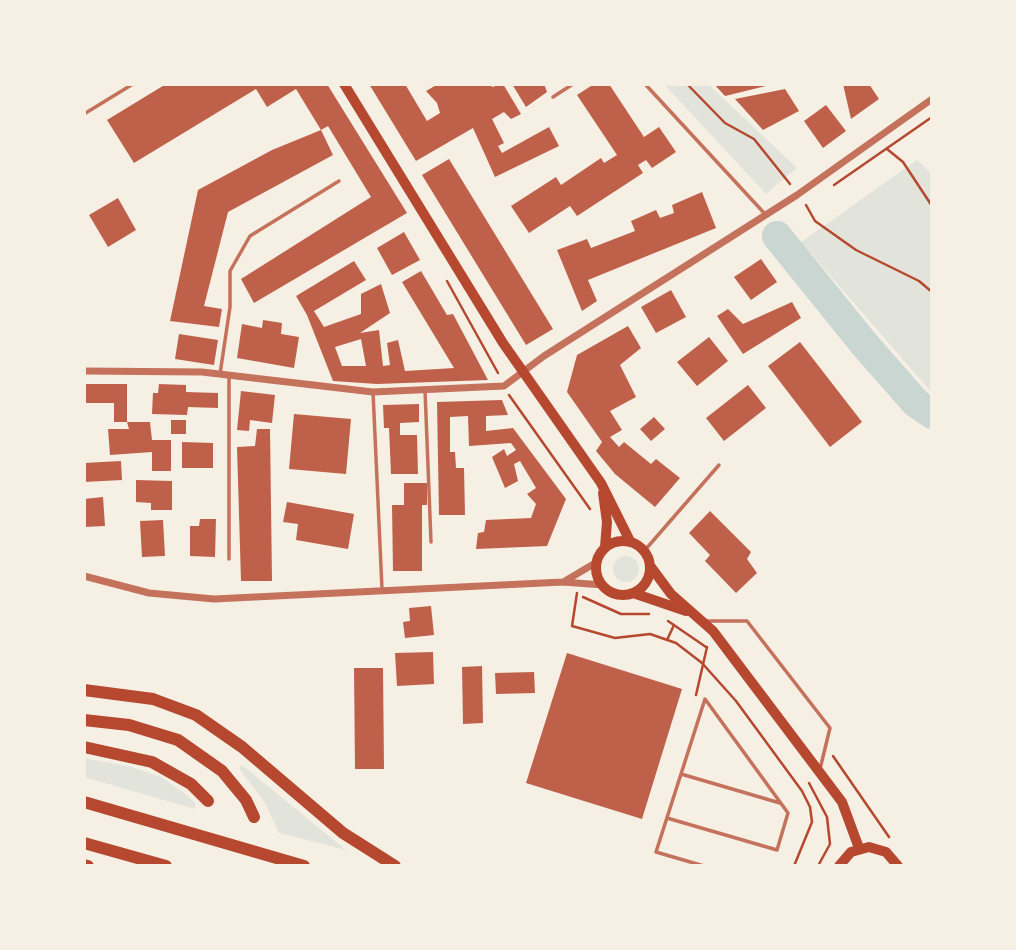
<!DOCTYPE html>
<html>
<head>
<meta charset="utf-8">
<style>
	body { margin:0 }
	#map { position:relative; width:1016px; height:950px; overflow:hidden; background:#f6efe4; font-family:"Fira Sans Condensed",sans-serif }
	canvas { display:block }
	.frame { position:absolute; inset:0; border:86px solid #f6efe4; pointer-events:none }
</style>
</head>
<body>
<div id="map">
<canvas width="1016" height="950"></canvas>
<div class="frame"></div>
</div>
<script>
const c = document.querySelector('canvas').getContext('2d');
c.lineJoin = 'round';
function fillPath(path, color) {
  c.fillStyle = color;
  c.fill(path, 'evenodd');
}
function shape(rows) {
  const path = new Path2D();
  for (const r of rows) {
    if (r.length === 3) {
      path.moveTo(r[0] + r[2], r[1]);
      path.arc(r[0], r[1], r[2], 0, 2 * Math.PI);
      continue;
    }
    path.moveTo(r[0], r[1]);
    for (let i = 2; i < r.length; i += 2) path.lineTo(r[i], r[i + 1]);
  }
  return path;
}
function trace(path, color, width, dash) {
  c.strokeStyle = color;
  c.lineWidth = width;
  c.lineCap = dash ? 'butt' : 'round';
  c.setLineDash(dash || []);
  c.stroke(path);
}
fillPath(shape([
	[664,84,708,84,797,168,766,194],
	[917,160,932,174,932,393,801,242],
	[626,569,13],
	[84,758,132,767,161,777,186,794,195,803,195,809,84,777],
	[242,765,324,832,346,850,279,833,265,803,239,768]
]), '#e2e4dc');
trace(shape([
	[777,236,865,345,916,403,932,414]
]), '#c9d6d2', 30);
fillPath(shape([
	[166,84,301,86,327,84,407,213,254,303,241,279,371,197,328,126,321,130,296,89,267,107,256,89,134,163,107,120],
	[369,84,405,84,427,121,440,113,437,103,426,91,438,84,491,84,492,87,503,84,521,114,511,119,504,112,492,119,504,143,498,146,502,153,549,127,559,146,495,177,473,128,416,161],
	[512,84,544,84,547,92,526,107],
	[594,84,609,84,644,137,659,127,676,152,652,168,646,160,638,165,643,173,577,216,570,206,529,233,511,206,556,177,561,185,601,158,604,163,617,155,577,95],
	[714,84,770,84,770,85,725,96],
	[843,84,869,84,879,99,851,119],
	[785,89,799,111,763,130,735,99],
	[826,105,846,131,823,148,804,121],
	[321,130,333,155,228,212,204,306,222,309,219,327,170,321,198,190,272,150],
	[449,159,553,329,526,345,422,175],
	[702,192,716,228,588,280,597,301,582,311,557,250,587,239,591,248,635,231,631,221,656,210,660,218,674,213,672,205],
	[118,198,136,230,108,247,89,215],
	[404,232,420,260,392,275,377,248],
	[761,259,777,282,751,300,734,277],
	[354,261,366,280,314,311,324,327,361,314,361,294,381,284,390,313,360,333,379,330,383,366,390,365,387,343,398,340,405,371,454,368,402,282,421,271,447,315,453,314,488,380,377,384,333,381,307,315,296,296],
	[361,339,366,366,342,366,335,347],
	[671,290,686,317,656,333,641,307],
	[792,302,801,318,743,354,717,316,728,309,743,324],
	[263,320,282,323,281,334,299,337,294,368,237,358,242,324,262,328],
	[628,326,641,348,620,365,636,397,610,411,622,430,610,437,619,447,624,442,651,464,656,459,680,478,655,507,615,474,596,451,602,442,567,392,577,355],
	[179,334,218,340,214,365,175,359],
	[709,337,728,361,697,386,677,362],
	[800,342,862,422,830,447,768,366],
	[85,384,127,384,127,422,114,422,114,403,85,403],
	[159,384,186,385,186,392,218,393,218,408,188,407,187,415,152,414,153,393,158,393],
	[748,385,766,408,724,441,706,418],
	[241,391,275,395,272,423,250,420,249,431,237,430],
	[502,400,508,415,486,416,486,431,513,428,566,499,547,546,476,549,478,533,484,532,486,520,531,518,536,504,527,494,536,488,520,461,514,464,518,481,505,488,492,457,504,449,507,456,516,450,511,443,469,446,468,416,450,417,450,452,455,452,456,468,464,468,465,515,439,515,437,402],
	[419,404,419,422,400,423,400,435,417,435,418,474,391,474,389,428,384,428,383,405],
	[294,414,351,419,346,474,289,469],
	[654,417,665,429,651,441,640,429],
	[171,420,186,420,186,434,171,434],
	[127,422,150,422,152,440,171,440,171,471,152,471,152,452,110,455,108,429,129,429],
	[257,429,270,429,272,581,241,581,237,447,255,446],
	[182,442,213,443,213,468,182,468],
	[121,461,122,480,84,482,84,463],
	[136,480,172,481,172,510,151,510,151,503,136,502],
	[404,483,427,483,427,505,422,505,422,571,393,571,392,505,404,505],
	[103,497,105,526,84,527,84,499],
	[287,502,354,514,348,549,296,540,298,524,283,522],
	[710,511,751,552,747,559,757,573,736,593,705,561,710,555,689,533],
	[200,519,216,519,215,557,190,556,190,526,199,526],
	[163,520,165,556,142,557,140,521],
	[431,606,434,635,405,638,403,622,410,621,409,608],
	[433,652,434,684,397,686,395,653],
	[567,653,682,689,642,819,526,783],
	[482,666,483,723,463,724,462,667],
	[354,668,383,668,384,769,355,769],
	[534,672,535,693,496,694,495,673]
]), '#bf614a');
trace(shape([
	[687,84,725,123,754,139,790,184],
	[887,149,903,162,932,206],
	[834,185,932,117],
	[806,205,815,221,856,250,919,281,932,292],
	[447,281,498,373],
	[509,395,590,509],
	[577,593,572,626,615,638,650,634,676,643,702,663,736,701,802,791,810,807,812,822,794,866],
	[583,597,621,614,649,614],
	[668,621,706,647],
	[667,640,674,625],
	[696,695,707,647],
	[833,756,889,837],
	[809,783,827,817,830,844,818,866]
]), '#b5482f', 2.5);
trace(shape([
	[645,84,765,214],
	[553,97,573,84],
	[84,114,133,84],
	[220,374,230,307,230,271,250,236,339,181],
	[425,390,431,542],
	[373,392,382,589],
	[645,550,719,465],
	[229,559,229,377],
	[708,621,747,621,830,728,820,769],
	[681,774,780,803],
	[667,818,777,850,788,813,705,699,681,774,656,852,704,866]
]), '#c5725c', 3.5);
trace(shape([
	[84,371,202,372,373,392,504,386,544,356,797,195,932,99],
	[84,576,149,593,214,599,563,582,603,585],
	[565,581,597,562]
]), '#c5725c', 7);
trace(shape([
	[344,84,503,343,601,483,630,541],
	[603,493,607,522,605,547],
	[623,568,27],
	[651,567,671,594,713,631,842,802,859,848],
	[633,593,686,611],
	[839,866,851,852,869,847,886,852,898,866]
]), '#b5482f', 10);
trace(shape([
	[84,690,153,699,196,715,242,747,343,833,395,866],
	[84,720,129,725,178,740,222,771,246,800,254,817],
	[84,747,152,762,191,784,208,801],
	[84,802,304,866],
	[84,843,166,866],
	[84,865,88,866]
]), '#b5482f', 12);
</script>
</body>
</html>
